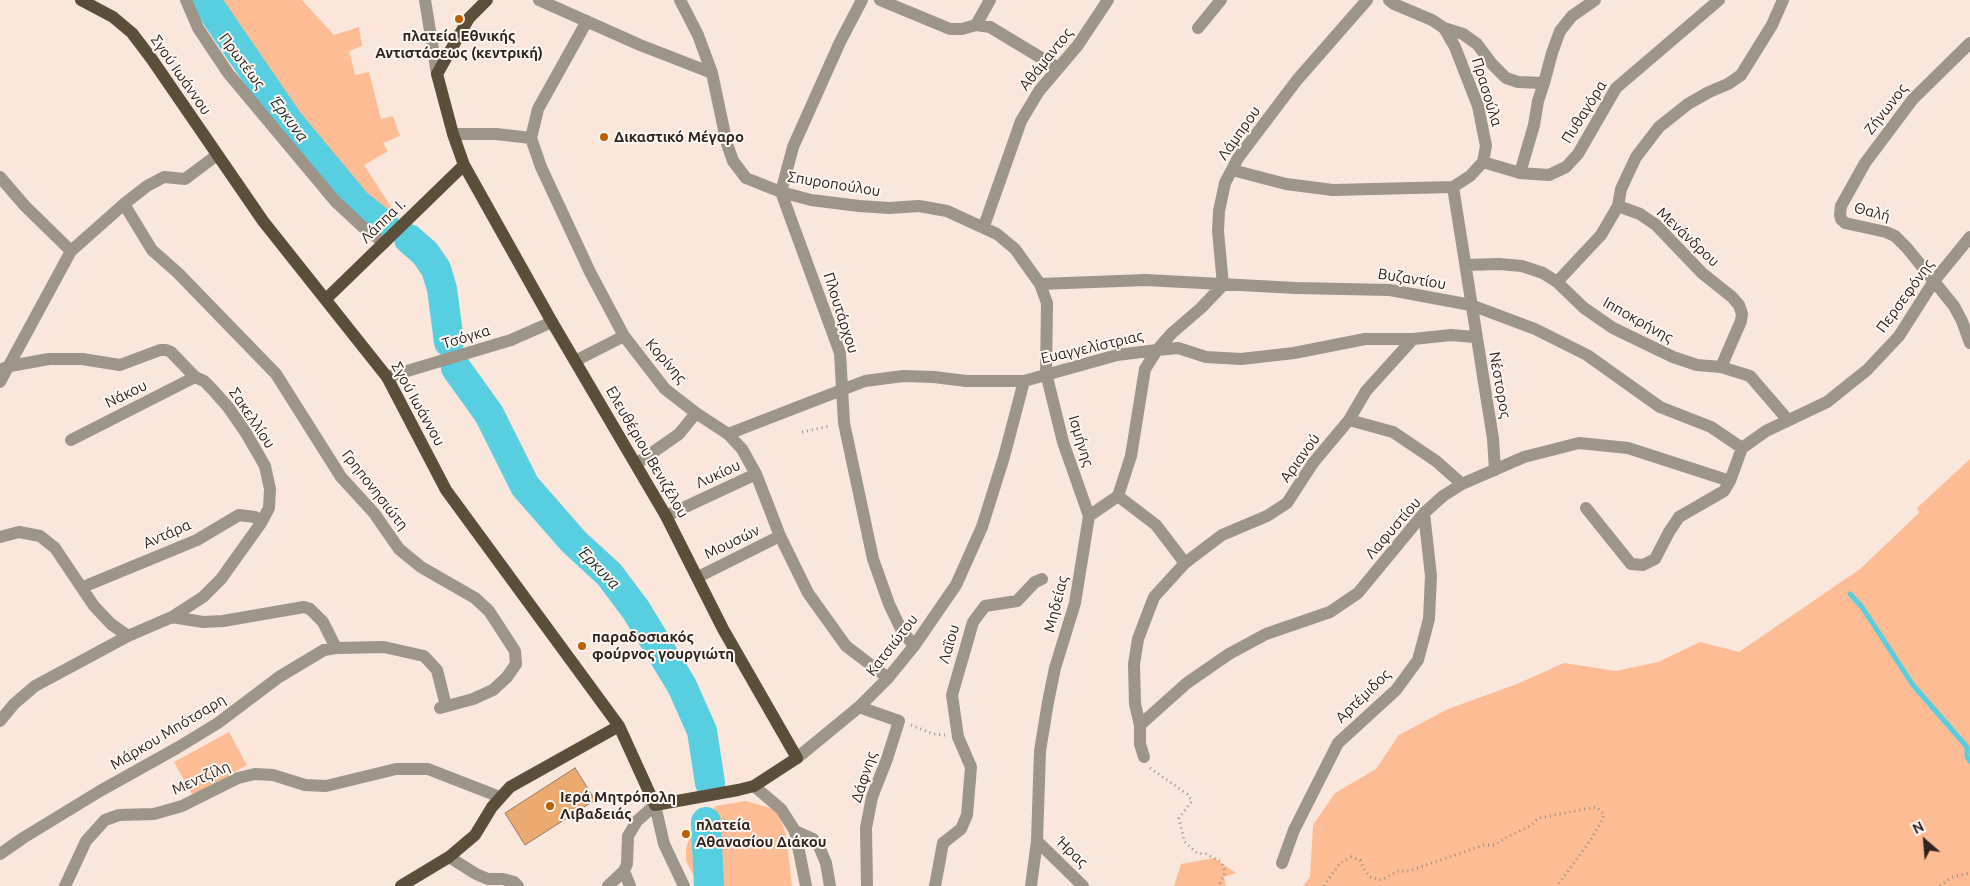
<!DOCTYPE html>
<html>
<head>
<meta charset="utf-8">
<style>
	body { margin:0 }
	#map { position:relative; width:1970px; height:886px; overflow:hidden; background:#fae6db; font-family:Ubuntu,sans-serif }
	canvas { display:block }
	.north { position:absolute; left:1900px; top:816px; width:50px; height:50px; -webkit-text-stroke:4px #fdf7f3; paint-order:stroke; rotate:333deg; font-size:14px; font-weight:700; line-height:20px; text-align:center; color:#30241d }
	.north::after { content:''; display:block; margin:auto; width:18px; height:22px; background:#30241d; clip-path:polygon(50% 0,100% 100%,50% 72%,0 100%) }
</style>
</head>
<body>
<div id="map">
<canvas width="1970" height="886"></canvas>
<div class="north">N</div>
</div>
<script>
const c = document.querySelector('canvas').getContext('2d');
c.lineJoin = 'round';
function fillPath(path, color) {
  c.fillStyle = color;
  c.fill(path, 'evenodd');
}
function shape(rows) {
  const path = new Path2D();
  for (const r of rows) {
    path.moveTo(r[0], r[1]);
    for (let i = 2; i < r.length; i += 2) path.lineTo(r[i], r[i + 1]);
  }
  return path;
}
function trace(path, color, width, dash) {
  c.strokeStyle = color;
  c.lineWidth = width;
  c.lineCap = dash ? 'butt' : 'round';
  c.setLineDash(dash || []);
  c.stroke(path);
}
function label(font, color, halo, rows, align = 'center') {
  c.font = font + ' Ubuntu,sans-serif';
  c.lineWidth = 4;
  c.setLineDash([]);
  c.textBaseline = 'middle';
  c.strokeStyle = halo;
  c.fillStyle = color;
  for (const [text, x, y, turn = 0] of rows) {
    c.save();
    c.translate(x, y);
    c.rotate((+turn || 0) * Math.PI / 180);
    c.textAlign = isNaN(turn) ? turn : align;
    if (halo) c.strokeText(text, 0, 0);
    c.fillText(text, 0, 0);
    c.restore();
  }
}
fillPath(shape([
	[212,0,302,0,334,35,359,27,362,46,349,51,355,75,369,72,381,119,393,116,400,136,383,143,388,151,364,165,395,213,389,218,370,204,316,147,293,119],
	[1970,459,1970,886,1303,886,1310,877,1313,825,1335,793,1376,769,1399,735,1448,709,1517,684,1564,663,1616,671,1658,662,1700,642,1739,652,1860,569,1919,513,1917,508],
	[229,732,247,765,193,796,174,762],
	[746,801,777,810,786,834,792,886,699,886,686,861,686,849,689,839,716,806],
	[1214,858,1236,873,1224,877,1226,886,1174,886,1181,864]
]), '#fdbc94');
trace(shape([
	[1850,594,1862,607,1913,685,1967,747,1967,757,1970,761]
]), '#57cfe1', 5);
trace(shape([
	[207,0,208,4,288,121,357,204,385,226],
	[409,239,425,253,436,269,442,289,449,342],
	[456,368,489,414,525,486,574,542,609,574,636,610,682,686,702,731,710,783],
	[706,822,709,886]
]), '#57cfe1', 30);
const building = shape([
	[575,768,595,800,525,845,505,813,575,768]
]);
fillPath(building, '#ecab6e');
trace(building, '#937a64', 1);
trace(shape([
	[802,432,830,426],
	[911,725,933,734,945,735],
	[1150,768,1187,794,1192,801,1179,818,1184,841,1197,853,1206,854,1221,862,1225,871,1223,877,1218,886],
	[1324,886,1340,863,1351,857,1360,860,1363,868,1370,877,1381,880,1398,871,1409,871,1484,845,1495,845,1507,837,1530,826,1539,818,1596,807,1604,814,1601,822,1590,841,1557,886],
	[1940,886,1952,877,1970,873]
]), '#9f8f85', 3, [1, 4]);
trace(shape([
	[186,0,198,28,228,73,335,201,363,227,384,243],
	[425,0,437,74],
	[539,0,640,45,712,73,727,144,733,161,746,178,781,192,811,200,859,206,889,208,919,206,947,211,997,234,1015,249,1040,284,1047,303,1046,373,1063,442,1089,516],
	[680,0,698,35,712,73],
	[862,0,840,42,793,147,781,192,840,353,844,423,873,559,889,604,901,629,914,646],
	[880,0,950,29,962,29,976,25,990,27,1058,68],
	[1389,0,1394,4,1432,20,1444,28,1455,47,1478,106,1486,146,1483,162,1470,176,1453,187,1493,439,1495,470],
	[587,21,538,109,531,138,541,167,590,272,624,336,665,389,696,413,728,434,742,449,756,474,780,536,808,593,846,646,888,678],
	[976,25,990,0],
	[1198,28,1221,0],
	[1444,28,1463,34,1477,44,1492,64,1506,78,1518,82,1544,83,1552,53,1560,31,1572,16,1595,0],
	[1970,43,1913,99,1865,163,1841,206,1840,214,1841,219,1845,223,1886,232,1895,236,1907,248,1954,306,1962,321,1970,343],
	[453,134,496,134,531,138],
	[1483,162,1520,173,1549,175,1566,167,1578,154,1616,88,1719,0],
	[1232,170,1286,184,1333,190,1453,187],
	[1520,173,1534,125,1538,101,1544,83],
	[0,177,25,206,71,251,0,382],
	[124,204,152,250,178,273,276,374,341,477,374,513,399,549,421,567,475,598,489,611,515,651,516,664,507,677,493,690,473,699,440,708],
	[1618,206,1640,214,1656,225,1702,273,1732,297,1739,305,1742,314,1741,321,1721,367],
	[984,226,1021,121,1039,91,1078,45,1108,0],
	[71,251,124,204,147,186,164,177,185,179,217,155],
	[1466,265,1499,264,1522,266,1543,273,1557,282,1584,308,1613,328,1673,357,1697,365,1721,367,1750,376,1788,420],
	[1557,282,1601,235,1618,206,1621,189,1636,157,1659,127,1688,104,1709,92,1728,84,1741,75,1772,25,1783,0],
	[1040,284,1146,280,1296,288,1390,290,1471,305,1535,329,1587,355,1660,407,1711,427,1742,448],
	[575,361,624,336],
	[0,370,10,366,49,359,82,359,120,365,160,350,166,350,171,352,195,377,204,381,212,389,228,407,246,433,265,466,270,489,269,508,261,523,221,579,203,597,172,617],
	[387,377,511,340,552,322],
	[1349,420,1393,432,1436,461,1462,484],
	[728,434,865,381,903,376,934,377,966,381,1024,381,1117,355,1157,350,1178,348,1206,357,1241,359,1294,353,1365,339,1413,339,1451,335,1475,337],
	[71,440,195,377],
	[636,464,679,434,696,413],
	[1118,496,1156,525,1185,563,1154,597,1138,639,1134,664,1135,704,1140,725,1140,744,1144,757],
	[1586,508,1631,564,1643,565,1655,559,1669,532,1679,517,1724,491,1730,481,1742,448,1766,431,1827,402,1867,370,1899,336,1934,281,1970,237],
	[666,516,756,474],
	[0,537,19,532,40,536,55,548,94,606,111,624,128,636],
	[1185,563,1222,535,1267,516,1287,503,1313,463,1349,420,1366,391,1413,339],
	[698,577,780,536],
	[83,587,197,540,239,515,255,517,261,523],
	[859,707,899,721,887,759,872,797,866,828,867,886],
	[0,721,14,704,35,686,128,636,172,617,203,622,223,621,304,607,310,609,323,622,336,648],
	[1140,725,1187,683,1229,654,1266,634,1330,612,1358,593,1424,513,1443,496,1462,484,1524,457,1579,443,1628,448,1730,481],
	[797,758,859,707,888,678,914,646,956,585,982,527,1004,457,1024,381],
	[754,786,781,809,795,831,806,886],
	[795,831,813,839,818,844,826,863,830,886],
	[1037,841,1083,886],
	[0,854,23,838,100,791,177,748,218,723,279,677,324,650,336,648,384,647,424,656,437,670,446,706],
	[449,857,476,874,488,879,503,879,514,882,518,886],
	[1282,863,1294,830,1338,743,1396,690,1418,660,1429,619,1431,576,1424,513],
	[624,871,630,886],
	[65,886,86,841,105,820,119,815,154,814,182,806,238,778,255,774,273,775,305,785,326,786,396,769,428,769,500,797],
	[608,886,624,871,627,864,628,836,637,821,655,805,664,844,684,886],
	[935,886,943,843,961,829,967,815,971,767,958,737,952,695,973,622,985,606,1017,601,1035,582,1042,579],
	[1031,886,1037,841,1040,751,1048,702,1055,668,1075,603,1089,516,1118,496,1131,456,1145,369,1157,350,1172,333,1201,308,1223,285,1218,231,1219,211,1225,183,1238,158,1297,80,1367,0]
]), '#9c9588', 12);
trace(shape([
	[81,0,113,17,132,33,151,58,263,221,387,377,446,490,619,726,655,805,738,790,754,786,797,758,723,629,666,516,552,322,464,165,453,134,437,74,469,18,487,0],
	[326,299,464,165],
	[401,886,449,857,475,835,492,807,510,787,619,726]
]), '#5b4f39', 12);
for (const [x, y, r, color] of [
	[459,19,5,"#bb6003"],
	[604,137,5,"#bb6003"],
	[582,646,5,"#bb6003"],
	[550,806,5,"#bb6003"],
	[686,834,5,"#bb6003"]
]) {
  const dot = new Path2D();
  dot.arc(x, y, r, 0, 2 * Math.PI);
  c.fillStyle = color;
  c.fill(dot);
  trace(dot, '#fdf7f3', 2);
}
label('bold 15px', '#30241d', '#fdf7f3', [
	["πλατεία Εθνικής",459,36,"center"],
	["Αντιστάσεως (κεντρική)",459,53,"center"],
	["Δικαστικό Μέγαρο",614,137],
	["παραδοσιακός",592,637],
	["φούρνος γουργιώτη",592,654],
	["Ιερά Μητρόπολη",560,797],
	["Λιβαδειάς",560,814],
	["πλατεία",696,825],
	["Αθανασίου Διάκου",696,842]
], 'left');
label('15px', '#30241d', '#fdf7f3', [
	["Αθάμαντος",1046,59,-51],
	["Πρωτέως",242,61,53],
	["Σγού Ιωάννου",181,75,55],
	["Πρασούλα",1487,92,73],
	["Ζήνωνος",1886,109,-52],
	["Πυθαγόρα",1584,112,-58],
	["Λάμπρου",1239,133,-55],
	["Σπυροπούλου",834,184,9],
	["Θαλή",1872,212,15],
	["Λάππα Ι.",383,221,-44],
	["Μενάνδρου",1688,237,43],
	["Βυζαντίου",1412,279,9],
	["Περσεφόνης",1905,296,-54],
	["Πλουτάρχου",841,313,72],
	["Ιπποκρήνης",1638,320,29],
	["Τσόγκα",466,337,-17],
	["Ευαγγελίστριας",1092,347,-13],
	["Κορίνης",666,361,49],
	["Νέστορος",1500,385,80],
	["Νάκου",126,394,-26],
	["Σγού Ιωάννου",418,404,61],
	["Σακελλίου",252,418,56],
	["Ισμήνης",1081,441,73],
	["Ελευθέριου Βενιζέλου",647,452,60],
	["Αριανού",1300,458,-54],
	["Λυκίου",718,474,-25],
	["Γρηπονησιώτη",375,490,52],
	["Λαφυστίου",1393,528,-49],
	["Αντάρα",167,534,-24],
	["Μουσών",732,542,-26],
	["Μηδείας",1056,604,-76],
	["Λαΐου",949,644,-74],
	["Κατσιώτου",892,645,-52],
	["Αρτέμιδος",1363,696,-44],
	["Μάρκου Μπότσαρη",168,732,-31],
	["Δάφνης",864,777,-72],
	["Μεντζίλη",201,778,-24],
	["Ήρας",1072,852,44]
]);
label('italic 16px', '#182d31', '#fdf7f3', [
	["Έρκυνα",289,119,53],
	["Έρκυνα",599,568,46]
]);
</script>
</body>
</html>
